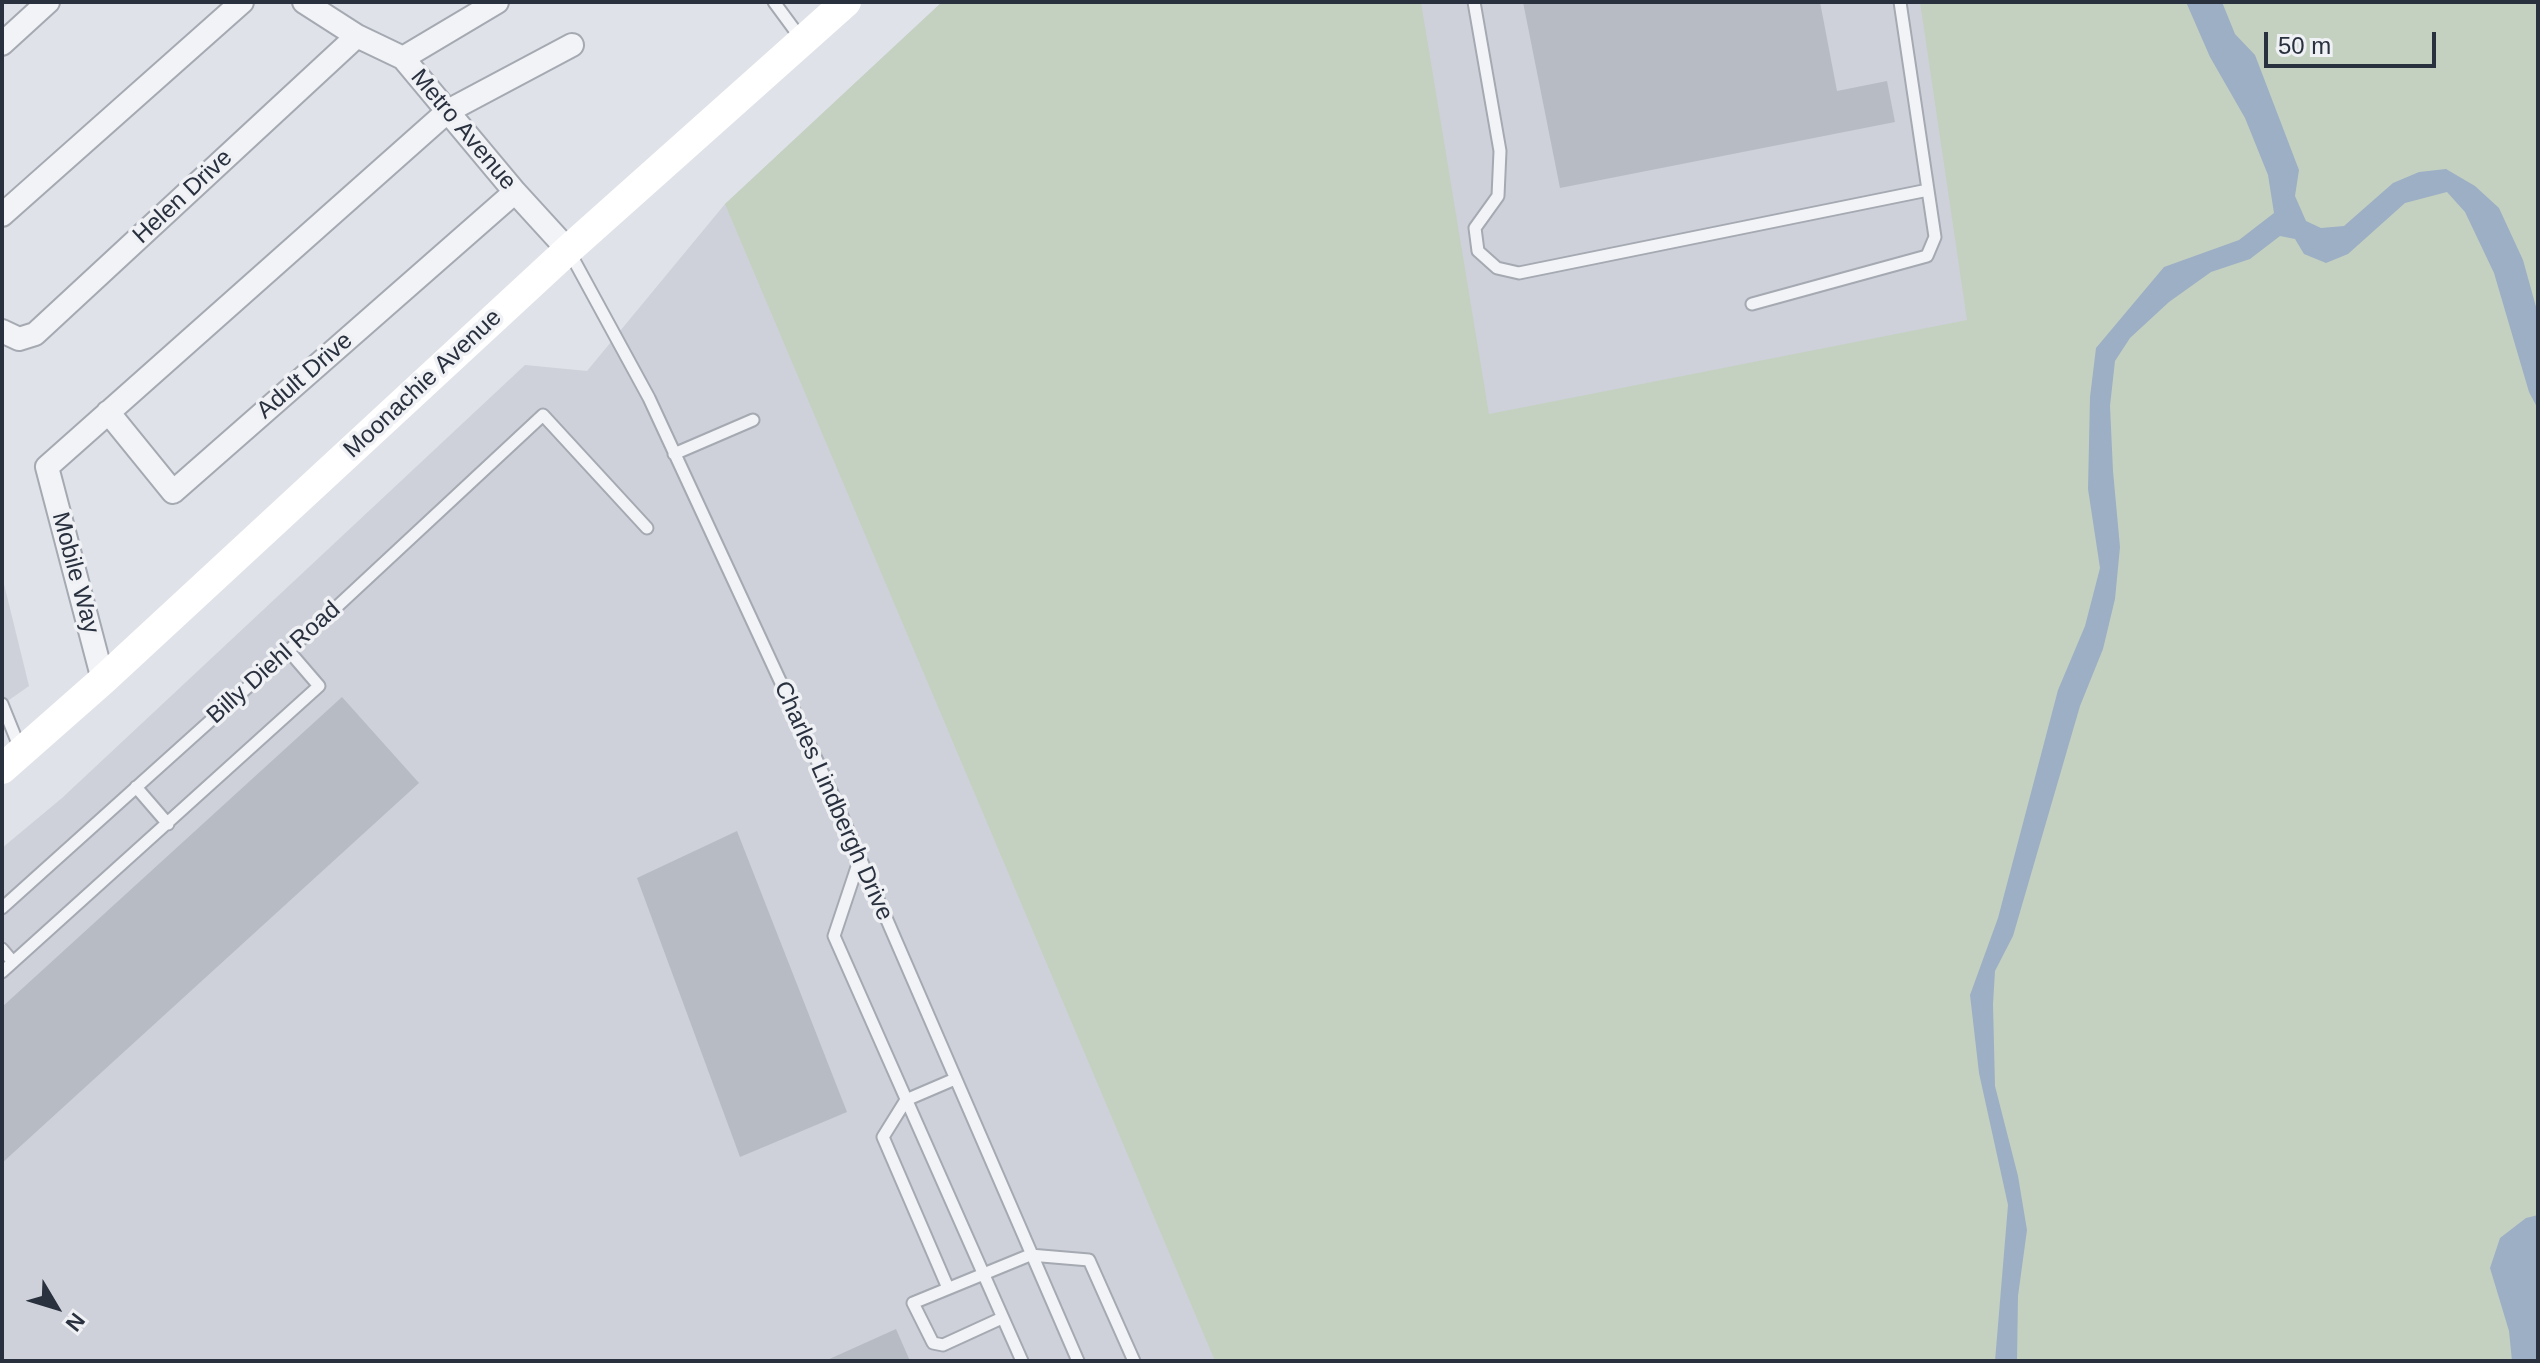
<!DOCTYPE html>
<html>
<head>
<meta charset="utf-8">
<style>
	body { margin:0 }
	#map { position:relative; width:2540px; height:1363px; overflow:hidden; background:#dfe2e8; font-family:Helvetica,sans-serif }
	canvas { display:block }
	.frame { position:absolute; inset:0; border:4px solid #29303e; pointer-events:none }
	.north { position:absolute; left:16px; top:1267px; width:80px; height:80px; -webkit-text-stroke:6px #eff1f5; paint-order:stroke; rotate:128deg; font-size:22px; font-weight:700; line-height:32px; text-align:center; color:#29303e }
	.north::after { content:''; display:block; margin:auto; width:28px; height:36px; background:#29303e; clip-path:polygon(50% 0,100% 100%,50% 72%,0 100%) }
	.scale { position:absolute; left:2264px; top:32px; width:172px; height:36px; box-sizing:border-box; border:4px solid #29303e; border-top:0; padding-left:10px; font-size:24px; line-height:28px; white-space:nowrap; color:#29303e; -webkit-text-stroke:6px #eff1f5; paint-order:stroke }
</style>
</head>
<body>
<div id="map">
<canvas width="2540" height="1363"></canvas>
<div class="frame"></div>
<div class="north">N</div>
<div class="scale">50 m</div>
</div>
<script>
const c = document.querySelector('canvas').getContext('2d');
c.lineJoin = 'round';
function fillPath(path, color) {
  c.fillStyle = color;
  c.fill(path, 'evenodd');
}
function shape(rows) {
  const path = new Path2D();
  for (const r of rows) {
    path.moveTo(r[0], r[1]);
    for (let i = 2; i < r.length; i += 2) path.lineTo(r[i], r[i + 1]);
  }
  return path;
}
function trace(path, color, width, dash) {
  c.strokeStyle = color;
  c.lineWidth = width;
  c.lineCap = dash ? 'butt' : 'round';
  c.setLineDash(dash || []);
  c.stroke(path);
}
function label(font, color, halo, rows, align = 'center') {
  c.font = font + ' Helvetica,sans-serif';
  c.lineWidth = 7;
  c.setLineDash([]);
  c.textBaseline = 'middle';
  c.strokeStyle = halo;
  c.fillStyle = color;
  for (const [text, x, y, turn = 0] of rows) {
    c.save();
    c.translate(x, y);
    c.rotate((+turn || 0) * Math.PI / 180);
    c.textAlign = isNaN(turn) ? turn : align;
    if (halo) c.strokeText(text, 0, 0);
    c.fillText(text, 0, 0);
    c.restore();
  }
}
fillPath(shape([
	[942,2,2538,2,2538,1361,2,1361,2,848,62,798,525,365,587,371,725,204],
	[2,576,29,686,2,705]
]), '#ced1d9');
fillPath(shape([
	[942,2,1421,2,1489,414,1967,320,1920,2,2538,2,2538,1361,1215,1361,725,204]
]), '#c4d1c1');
fillPath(shape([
	[2186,2,2222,2,2235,34,2255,55,2299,170,2295,196,2306,221,2321,228,2344,226,2393,183,2419,172,2446,169,2475,186,2499,208,2523,260,2538,314,2538,409,2529,392,2494,273,2465,212,2447,192,2405,203,2348,254,2326,263,2304,254,2295,239,2280,236,2250,259,2211,272,2169,302,2130,338,2115,361,2110,406,2113,471,2120,547,2115,599,2103,649,2080,706,2013,936,1995,971,1993,1004,1995,1086,2018,1176,2027,1230,2018,1296,2017,1361,1995,1361,2008,1205,1979,1073,1970,995,1998,918,2058,690,2085,626,2100,568,2088,489,2090,397,2096,348,2164,267,2239,240,2274,213,2268,175,2245,118,2210,57],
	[2538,1215,2538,1352,2536,1361,2512,1361,2509,1331,2490,1268,2500,1238,2526,1218]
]), '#9dafc5');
fillPath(shape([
	[1523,2,1820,2,1837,91,1887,81,1895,122,1560,188],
	[342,697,419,783,2,1163,2,1007],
	[737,831,847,1112,740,1157,637,878],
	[896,1329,910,1361,825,1361]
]), '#b7bbc4');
const lane = shape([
	[774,2,802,40],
	[1474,2,1500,151,1498,196,1475,228,1478,251,1497,268,1519,273,1928,190],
	[570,253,649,398,832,793,1078,1361],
	[1752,304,1927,256,1935,237,1900,2],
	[674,454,753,420],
	[2,704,21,751],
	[136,787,168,824],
	[860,858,834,936,1022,1361],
	[2,908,328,615,543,415,647,528],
	[2,949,13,962],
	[2,972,319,686,288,650],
	[948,1288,883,1137,906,1100,955,1079],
	[1002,1318,943,1345,933,1343,913,1303,1030,1255,1089,1260,1134,1361]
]);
const street = shape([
	[304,2,357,36,403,58,515,192,568,250],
	[2,44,48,2],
	[403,58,497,2],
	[2,215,242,2],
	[2,331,19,339,35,334,357,36],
	[108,412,173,492,515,192],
	[103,680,47,467,448,111,572,45]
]);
trace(lane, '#a5a9b2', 15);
trace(street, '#a5a9b2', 26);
trace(lane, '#f2f3f6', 11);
trace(street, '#f2f3f6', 22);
trace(shape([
	[2,769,103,680,568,250,846,2]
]), '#fff', 30);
label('24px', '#29303e', '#eff1f5', [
	["Metro Avenue",463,130,50],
	["Helen Drive",183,197,-43],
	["Adult Drive",305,376,-41],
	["Moonachie Avenue",423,384,-43],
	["Mobile Way",75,573,75],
	["Billy Diehl Road",274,663,-42],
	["Charles Lindbergh Drive",833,801,66]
]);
</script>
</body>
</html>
